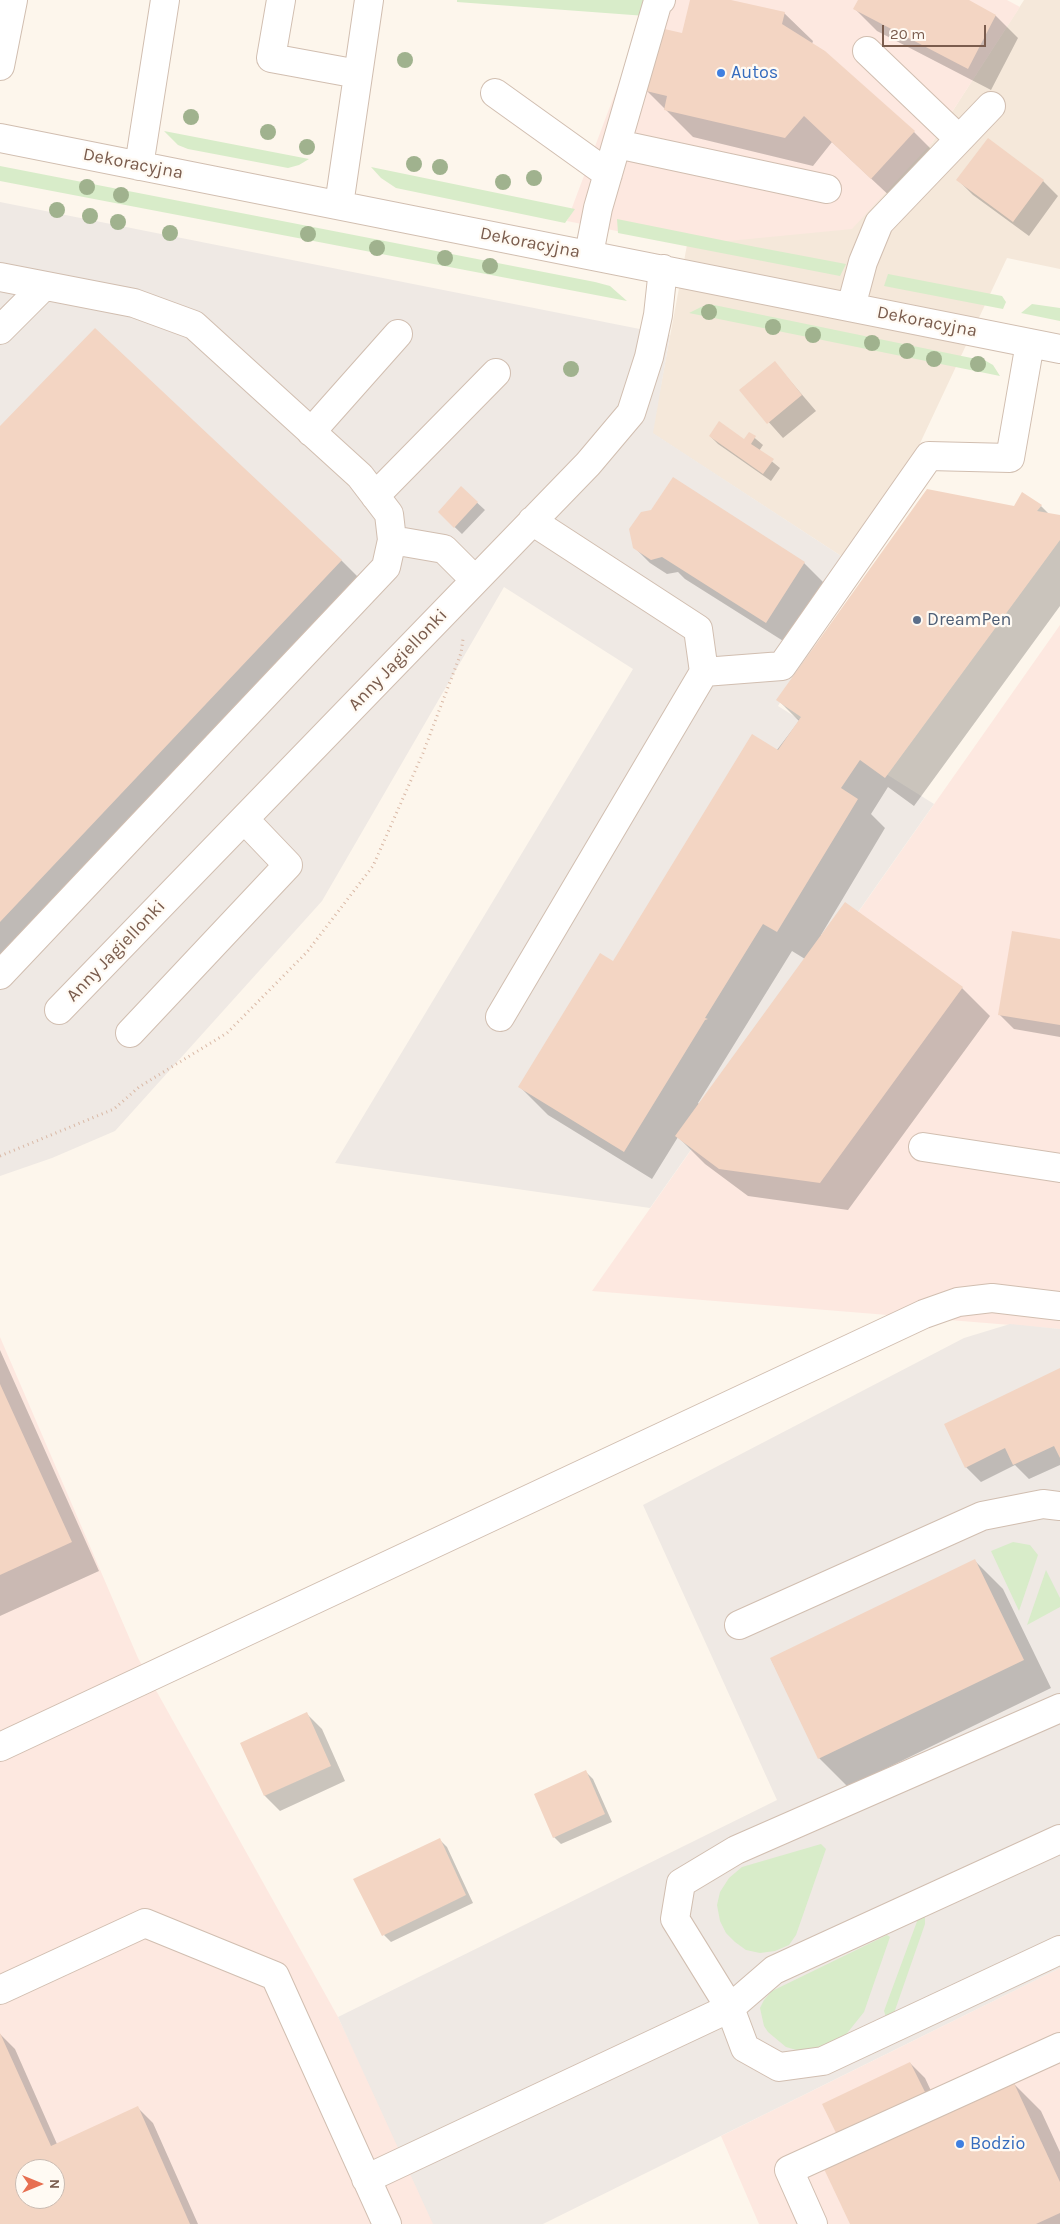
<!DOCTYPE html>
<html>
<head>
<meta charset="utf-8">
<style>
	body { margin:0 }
	#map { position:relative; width:1060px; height:2224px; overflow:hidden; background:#fdf6ec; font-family:Karla,sans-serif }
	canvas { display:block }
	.north { position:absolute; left:15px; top:2159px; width:50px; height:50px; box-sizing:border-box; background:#fffaf3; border:1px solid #cabbb1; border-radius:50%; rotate:90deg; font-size:14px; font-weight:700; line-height:20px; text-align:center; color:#7a5c4d }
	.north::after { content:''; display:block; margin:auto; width:18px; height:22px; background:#e76f51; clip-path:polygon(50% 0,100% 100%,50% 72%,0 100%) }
	.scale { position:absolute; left:882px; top:25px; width:104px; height:22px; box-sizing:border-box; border:2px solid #7a5c4d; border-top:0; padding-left:6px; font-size:15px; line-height:18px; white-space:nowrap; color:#7a5c4d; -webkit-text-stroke:4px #fffaf3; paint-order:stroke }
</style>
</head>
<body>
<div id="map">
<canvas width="1060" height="2224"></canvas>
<div class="north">N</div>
<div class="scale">20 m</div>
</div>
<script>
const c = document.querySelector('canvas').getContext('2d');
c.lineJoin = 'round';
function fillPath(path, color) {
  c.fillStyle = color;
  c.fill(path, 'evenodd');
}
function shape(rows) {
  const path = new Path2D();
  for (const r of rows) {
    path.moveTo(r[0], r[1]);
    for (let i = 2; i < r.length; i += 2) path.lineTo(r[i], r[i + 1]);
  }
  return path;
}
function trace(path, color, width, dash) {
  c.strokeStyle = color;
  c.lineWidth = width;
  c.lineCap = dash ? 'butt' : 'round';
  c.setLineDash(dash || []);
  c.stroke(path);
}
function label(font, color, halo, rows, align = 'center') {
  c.font = font + ' Karla,sans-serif';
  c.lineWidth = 4.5;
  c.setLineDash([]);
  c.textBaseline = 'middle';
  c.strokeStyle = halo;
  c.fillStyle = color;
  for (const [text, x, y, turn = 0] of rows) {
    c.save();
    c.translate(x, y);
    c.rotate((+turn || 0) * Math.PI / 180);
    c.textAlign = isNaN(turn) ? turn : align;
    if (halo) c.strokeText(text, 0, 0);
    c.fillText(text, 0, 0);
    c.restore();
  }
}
fillPath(shape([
	[1024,0,1060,0,1060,269,1007,258,861,569,652,433,687,245,932,143]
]), '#f5e8da');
fillPath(shape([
	[650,0,1007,0,1020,7,932,143,852,229,687,245,567,221],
	[1060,625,1060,1329,592,1291],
	[0,1337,138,1658,338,2017,437,2224,0,2224],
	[25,2169,55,2169,55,2199,25,2199],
	[1060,1968,1060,2224,759,2224,721,2136]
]), '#fde8e0');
fillPath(shape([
	[0,202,670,335,653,433,861,569,778,706,934,804,650,1208,335,1163,633,669,504,587,322,901,115,1131,52,1158,0,1176],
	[1010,1324,1060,1329,1060,1968,543,2224,433,2224,338,2017,777,1800,643,1505,964,1338]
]), '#efe9e4');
fillPath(shape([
	[457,0,650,0,646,16,457,2],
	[164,131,309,159,299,165,288,168,188,149,178,145],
	[0,166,595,282,610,286,627,301,0,181],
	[371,167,575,209,565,223,396,188,381,178],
	[617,219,756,247,846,264,840,276,618,233],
	[888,274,1002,296,1006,302,1003,309,884,286],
	[1032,304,1060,308,1060,321,1021,313],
	[714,305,986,361,993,365,1000,376,689,313,701,307],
	[1013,1542,1030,1545,1038,1555,1019,1611,991,1551],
	[1046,1570,1060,1598,1060,1607,1027,1625],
	[821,1844,826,1849,796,1935,789,1945,775,1951,760,1953,746,1950,735,1942,726,1933,720,1921,717,1905,720,1892,729,1878,742,1867],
	[919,1916,925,1917,925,1924,893,2016,886,2017,884,2011],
	[887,1935,890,1937,864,2012,840,2042,807,2053,786,2047,768,2032,764,2026,760,2008,764,2000,772,1991]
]), '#d8ecc9');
fillPath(shape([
	[691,0,725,0,784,13,813,41,812,44,914,132,936,154,894,200,832,142,813,166,693,137,647,91,683,34],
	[860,0,966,0,996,16,1018,38,991,90,877,31,855,9],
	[958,180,1043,181,1058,196,1029,236,973,195],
	[775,363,816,411,783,438,740,390],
	[0,428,341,560,369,588,0,979],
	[750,434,763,445,759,451,780,468,771,481,718,444,710,436,745,441],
	[461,488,485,510,462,534,439,512],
	[1041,506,1049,514,1060,516,1060,606,914,806,888,787,871,814,885,828,821,935,962,988,990,1016,848,1210,748,1196,705,1164,678,1137,652,1179,548,1115,520,1087,799,721,778,700,1014,508],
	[792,951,805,959,700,1105,698,1103],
	[635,548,804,563,826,585,788,644,685,579,678,572,667,574,650,563],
	[1060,940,1060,1037,1014,1029,999,1014],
	[0,1350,99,1571,0,1616],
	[1060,1370,1060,1465,1029,1479,1015,1465,981,1482,966,1467],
	[975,1561,1003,1589,1051,1688,848,1787,819,1758,771,1659],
	[307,1714,322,1729,345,1781,280,1811,265,1796,242,1743],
	[586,1772,593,1779,612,1822,561,1844,554,1837],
	[440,1840,447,1847,473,1903,391,1942,384,1935],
	[0,2034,15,2049,57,2144,138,2108,153,2123,198,2224,0,2224],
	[25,2169,55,2169,55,2199,25,2199],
	[910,2063,925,2078,939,2108,838,2134],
	[1013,2083,1041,2111,1060,2152,1060,2224,851,2224]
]), '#0003');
fillPath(shape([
	[690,0,731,0,785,12,782,24,825,51,915,131,871,179,804,116,785,138,664,110,667,96,646,91,660,28,682,33],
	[858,0,969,0,996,15,968,69,853,9],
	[988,138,1044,180,1013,222,956,180],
	[95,328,342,560,0,922,0,426],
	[775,361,802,395,767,424,739,390],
	[719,421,744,439,749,432,756,436,751,444,774,459,763,474,709,436],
	[673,477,805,562,766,623,662,557,651,560,633,548,629,529,641,512,651,510],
	[461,486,478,502,454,528,438,512],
	[927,489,1014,506,1022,492,1042,505,1037,511,1060,515,1060,540,885,778,860,760,841,788,858,799,777,932,763,924,705,1018,708,1019,705,1020,624,1152,518,1087,600,953,613,961,752,734,778,750,801,717,776,700],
	[845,902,963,987,820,1183,719,1169,675,1136],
	[1012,931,1060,939,1060,1025,998,1015],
	[1060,1368,1060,1458,1054,1446,1013,1465,1005,1448,965,1468,944,1424],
	[0,1384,72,1542,0,1575],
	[975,1559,1024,1660,818,1759,770,1658],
	[307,1712,331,1766,264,1796,240,1743],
	[586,1770,605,1814,553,1838,534,1794],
	[440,1838,466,1895,382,1936,353,1879],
	[0,2033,51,2146,138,2106,190,2224,0,2224],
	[25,2169,55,2169,55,2199,25,2199],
	[910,2062,925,2092,837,2135,822,2104],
	[1013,2081,1060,2182,1060,2213,1036,2224,850,2224,824,2169]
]), '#f3d5c3');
const minor = shape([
	[281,0,271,58,358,74],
	[867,51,959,139],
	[0,66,13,0],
	[495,93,608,174],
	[0,138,1060,349],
	[617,144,827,189],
	[139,166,165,0],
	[339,205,369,0],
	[589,254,598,208,658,1,661,0],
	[0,277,134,303,194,325,360,476,389,514,392,540,386,567,0,975],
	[851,307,863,262,879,223,991,106],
	[0,330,44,286],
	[311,432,398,334],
	[375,496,496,373],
	[392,540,444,549,475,580],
	[704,672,782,666,929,456,1010,458,1030,343],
	[59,1010,588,464,631,413,649,357,658,315,663,269],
	[500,1017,704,672,698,629,532,521],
	[130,1033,288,865,244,819],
	[923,1147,1060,1168],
	[739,1625,982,1516,1043,1504,1060,1506],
	[0,1747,924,1314,958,1302,992,1298,1060,1306],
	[1060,1839,774,1970,730,2008,745,2048,779,2067,823,2061,1060,1950],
	[0,1990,145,1923,275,1976,387,2224],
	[366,2179,730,2008,675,1919,681,1883,736,1850,1060,1708],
	[813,2224,789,2170,1060,2047]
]);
trace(minor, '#d1beb0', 30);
trace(shape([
	[0,1156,114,1109,139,1087,227,1033,307,952,373,866,423,753,461,653,463,639]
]), '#d9b8a5', 3, [1, 4]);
trace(minor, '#fff', 28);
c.fillStyle = '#a0b28e';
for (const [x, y] of [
	[405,60],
	[191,117],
	[268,132],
	[307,147],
	[414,164],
	[440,167],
	[534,178],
	[503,182],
	[87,187],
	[121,195],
	[57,210],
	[90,216],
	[118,222],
	[170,233],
	[308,234],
	[377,248],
	[445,258],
	[490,266],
	[709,312],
	[773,327],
	[813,335],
	[872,343],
	[907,351],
	[934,359],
	[978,364],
	[571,369]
]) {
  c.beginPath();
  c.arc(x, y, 8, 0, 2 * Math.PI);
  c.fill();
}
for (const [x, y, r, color] of [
	[721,73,5,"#3f7fe0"],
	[917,620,5,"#5c6f8a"],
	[960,2144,5,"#3f7fe0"]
]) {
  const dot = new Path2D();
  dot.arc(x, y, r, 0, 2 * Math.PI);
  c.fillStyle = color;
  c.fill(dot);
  trace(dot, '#fffaf3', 2);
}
label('18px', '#366cbe', '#fffaf3', [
	["Autos",731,73],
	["Bodzio",970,2144]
], 'left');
label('18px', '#7a5c4d', '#fffaf3', [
	["Dekoracyjna",133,164,11],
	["Dekoracyjna",530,243,11],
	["Dekoracyjna",927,322,11],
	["Anny Jagiellonki",398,660,-46],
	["Anny Jagiellonki",116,951,-46]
]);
label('18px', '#4e5e75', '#fffaf3', [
	["DreamPen",927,620]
], 'left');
</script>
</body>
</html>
